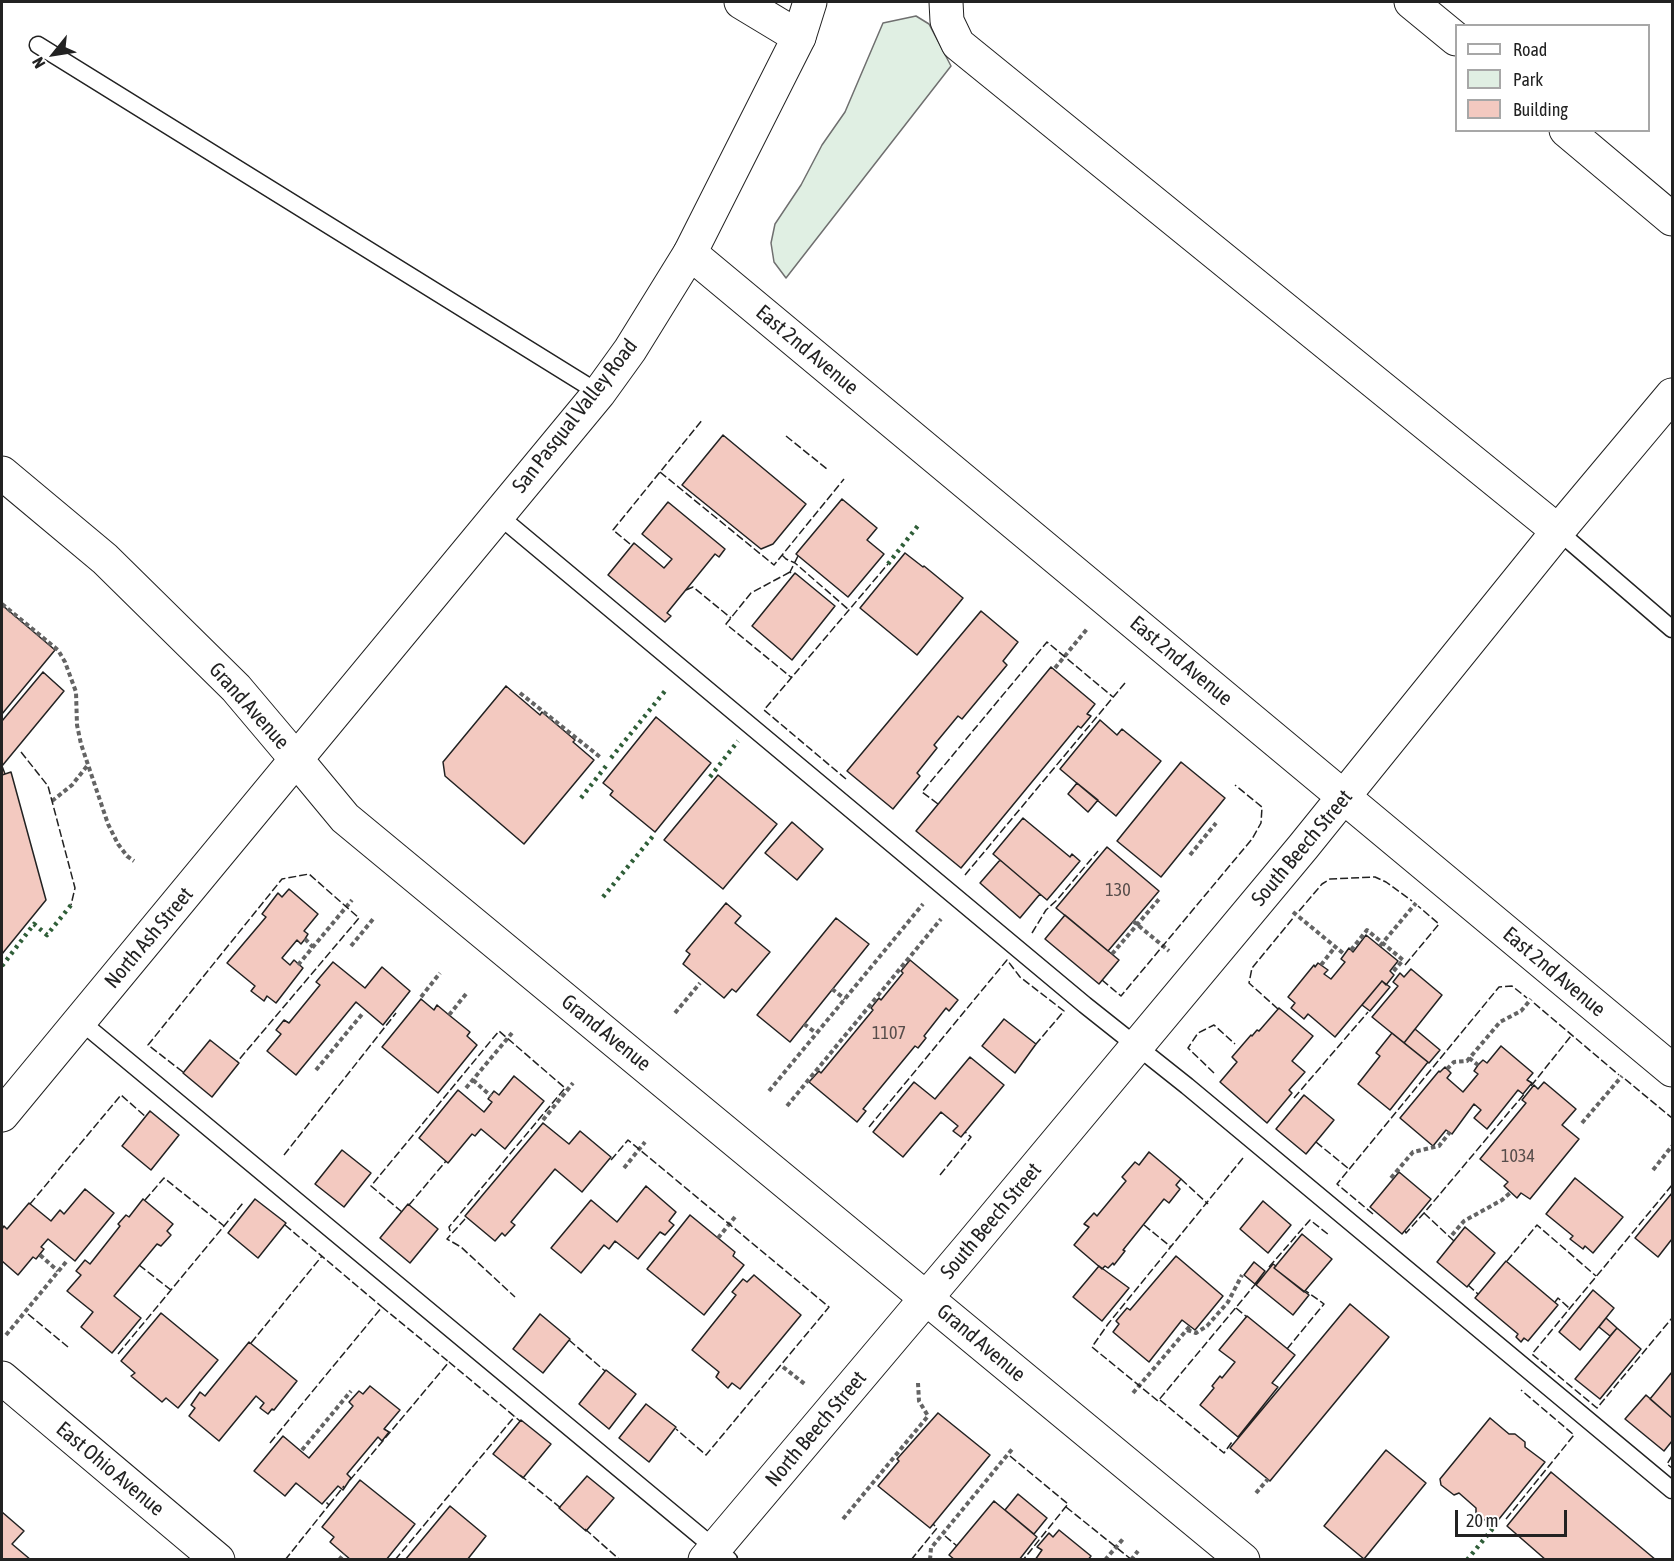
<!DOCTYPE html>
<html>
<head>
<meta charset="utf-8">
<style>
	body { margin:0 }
	#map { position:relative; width:1674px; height:1561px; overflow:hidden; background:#fff; font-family:"Asap Condensed",sans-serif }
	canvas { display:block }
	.frame { position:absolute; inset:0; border:3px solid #222; pointer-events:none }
	.legend { position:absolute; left:1455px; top:24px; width:195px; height:108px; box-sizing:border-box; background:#fff; border:2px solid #a7a7a7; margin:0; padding:8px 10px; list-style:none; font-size:18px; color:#222 }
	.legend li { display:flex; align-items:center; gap:12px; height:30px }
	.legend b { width:30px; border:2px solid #a7a7a7 }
	.north { position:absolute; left:24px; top:24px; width:60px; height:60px; -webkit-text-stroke:4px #fff; paint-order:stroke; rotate:240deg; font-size:16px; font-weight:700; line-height:24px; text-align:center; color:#222 }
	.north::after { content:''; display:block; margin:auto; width:21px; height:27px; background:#222; clip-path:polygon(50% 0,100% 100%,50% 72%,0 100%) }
	.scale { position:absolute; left:1455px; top:1510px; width:112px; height:27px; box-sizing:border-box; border:3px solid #222; border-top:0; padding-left:8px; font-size:18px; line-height:21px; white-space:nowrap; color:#222; -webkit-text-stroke:4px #fff; paint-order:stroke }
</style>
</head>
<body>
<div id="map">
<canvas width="1674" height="1561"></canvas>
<div class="frame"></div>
<ul class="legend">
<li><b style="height:8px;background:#fff"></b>Road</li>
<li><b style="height:16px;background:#e0efe3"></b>Park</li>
<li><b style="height:16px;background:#f3c9c0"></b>Building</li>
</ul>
<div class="north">N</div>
<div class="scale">20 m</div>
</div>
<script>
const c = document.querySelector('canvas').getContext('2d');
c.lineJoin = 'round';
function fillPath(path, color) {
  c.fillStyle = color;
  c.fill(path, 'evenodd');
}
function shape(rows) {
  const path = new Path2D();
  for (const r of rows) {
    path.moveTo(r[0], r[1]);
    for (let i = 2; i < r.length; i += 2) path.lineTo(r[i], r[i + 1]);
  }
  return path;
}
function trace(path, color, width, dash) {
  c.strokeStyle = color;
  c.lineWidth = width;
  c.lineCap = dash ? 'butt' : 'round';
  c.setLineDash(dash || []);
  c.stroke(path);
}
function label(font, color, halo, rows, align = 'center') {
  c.font = font + ' "Asap Condensed",sans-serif';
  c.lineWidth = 4.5;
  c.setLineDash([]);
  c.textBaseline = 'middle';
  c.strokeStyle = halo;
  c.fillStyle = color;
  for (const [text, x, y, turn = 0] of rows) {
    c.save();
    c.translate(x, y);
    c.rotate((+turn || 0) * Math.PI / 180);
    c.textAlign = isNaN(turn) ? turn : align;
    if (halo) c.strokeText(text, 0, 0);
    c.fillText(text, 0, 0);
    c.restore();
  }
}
const green = shape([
	[916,16,929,24,951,66,786,278,774,262,771,243,775,224,801,185,822,145,845,112,883,23,916,16]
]);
fillPath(green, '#e0efe3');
trace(green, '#6f6f6f', 1.5);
const building = shape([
	[723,435,806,504,773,544,761,549,682,485,723,435],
	[842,499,877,528,867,540,884,554,848,597,796,554,842,499],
	[668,502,725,549,719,557,715,554,667,613,671,616,665,622,608,575,634,543,664,568,672,559,642,534,668,502],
	[905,553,923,567,924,566,963,598,917,655,860,608,905,553],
	[795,573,835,606,792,660,752,626,795,573],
	[2,605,55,650,2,714,2,605],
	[981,611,1018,642,1003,661,1007,665,962,719,958,716,934,745,937,748,917,773,920,776,893,809,847,771,981,611],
	[1051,667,1095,704,1087,714,1091,716,1081,728,1078,726,961,868,916,831,1051,667],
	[43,672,64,691,2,766,5,774,2,775,2,721,43,672],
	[506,686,540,715,542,712,575,740,573,742,594,760,524,844,445,776,443,762,506,686],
	[656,717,711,763,655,832,610,795,613,791,603,783,656,717],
	[1100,720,1117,735,1122,729,1161,761,1116,816,1060,769,1100,720],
	[1181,762,1225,798,1161,877,1117,841,1181,762],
	[11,772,46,900,2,954,2,775,11,772],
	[718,775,777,824,723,889,664,840,718,775],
	[1077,783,1098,800,1088,812,1068,794,1077,783],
	[1023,818,1070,857,1072,854,1080,861,1047,900,993,854,1023,818],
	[792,822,823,849,797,880,765,853,792,822],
	[1107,847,1159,891,1108,951,1056,908,1107,847],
	[1000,860,1040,894,1020,918,980,883,1000,860],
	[289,889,318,914,304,931,308,934,305,939,301,944,297,940,282,958,290,965,294,960,303,968,276,1003,267,996,264,1001,251,991,255,986,227,963,266,917,262,914,278,893,282,897,289,889],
	[726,903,741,916,735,923,770,952,736,992,732,989,724,998,683,964,690,954,686,951,726,903],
	[1065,915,1119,960,1099,984,1045,939,1065,915],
	[836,918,869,944,790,1042,757,1015,836,918],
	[1366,935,1398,961,1390,971,1394,975,1386,985,1382,981,1335,1037,1308,1014,1304,1019,1291,1008,1295,1003,1288,997,1314,965,1315,967,1318,963,1328,970,1324,974,1331,979,1345,962,1341,959,1349,948,1353,952,1366,935],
	[910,960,958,1000,949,1011,946,1008,924,1036,926,1038,918,1048,915,1046,863,1109,866,1111,857,1122,809,1082,819,1071,821,1073,873,1010,871,1008,879,998,881,1000,903,973,901,971,910,960],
	[333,962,365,988,382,967,410,991,383,1025,356,1002,296,1075,267,1051,281,1034,276,1030,284,1020,289,1023,320,985,316,982,333,962],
	[1411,969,1442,995,1404,1043,1372,1017,1398,986,1393,982,1400,973,1404,977,1411,969],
	[1382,981,1390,987,1370,1011,1362,1005,1382,981],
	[421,999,434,1010,437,1005,449,1015,470,1032,467,1036,477,1045,438,1093,382,1047,421,999],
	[1279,1008,1313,1036,1292,1061,1305,1072,1289,1090,1292,1093,1267,1123,1220,1082,1237,1062,1232,1057,1251,1035,1252,1036,1257,1030,1259,1031,1279,1008],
	[1004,1019,1036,1044,1015,1073,982,1046,1004,1019],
	[1415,1029,1440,1050,1429,1063,1404,1043,1415,1029],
	[1392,1033,1428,1062,1390,1110,1358,1084,1380,1056,1376,1053,1392,1033],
	[210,1040,239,1063,212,1097,183,1073,210,1040],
	[1501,1046,1533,1073,1527,1080,1532,1083,1523,1094,1518,1090,1487,1129,1474,1118,1481,1110,1474,1104,1452,1134,1446,1130,1433,1146,1400,1118,1439,1071,1440,1072,1445,1067,1451,1073,1447,1078,1463,1092,1478,1074,1474,1071,1478,1065,1483,1060,1487,1063,1501,1046],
	[970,1057,1004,1085,961,1137,953,1131,958,1126,941,1112,903,1157,873,1132,914,1082,935,1099,970,1057],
	[514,1076,544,1101,505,1149,481,1129,475,1136,472,1134,448,1163,419,1138,458,1090,484,1112,492,1102,488,1099,494,1091,499,1095,514,1076],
	[1544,1082,1576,1109,1562,1125,1579,1139,1530,1199,1521,1193,1517,1198,1504,1186,1508,1182,1480,1159,1526,1103,1522,1100,1534,1085,1538,1089,1544,1082],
	[1304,1095,1334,1120,1306,1154,1276,1129,1304,1095],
	[150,1111,179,1135,151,1170,122,1146,150,1111],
	[543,1123,569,1144,580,1131,611,1157,582,1192,555,1169,511,1222,515,1225,505,1236,502,1233,495,1241,465,1216,543,1123],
	[342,1150,371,1173,344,1207,315,1184,342,1150],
	[1149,1152,1181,1179,1176,1185,1180,1189,1169,1203,1164,1199,1123,1250,1125,1251,1114,1265,1113,1263,1108,1268,1105,1266,1102,1269,1074,1245,1089,1227,1084,1224,1094,1213,1097,1216,1126,1181,1122,1177,1135,1162,1139,1165,1149,1152],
	[1399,1172,1431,1199,1402,1234,1370,1207,1399,1172],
	[1575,1178,1623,1217,1593,1253,1585,1246,1583,1249,1570,1239,1573,1236,1546,1214,1575,1178],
	[646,1186,676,1212,669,1221,674,1225,665,1235,660,1232,638,1259,615,1241,609,1249,604,1245,581,1273,551,1248,591,1200,617,1222,646,1186],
	[85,1189,114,1213,75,1261,48,1239,41,1247,44,1249,36,1259,33,1257,18,1275,2,1261,2,1229,4,1226,7,1229,29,1203,51,1221,60,1210,64,1214,85,1189],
	[1672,1193,1672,1239,1658,1257,1635,1238,1672,1193],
	[143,1199,173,1224,167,1231,171,1235,161,1246,157,1244,114,1296,141,1318,112,1353,81,1327,93,1312,67,1291,81,1275,76,1271,85,1260,90,1264,120,1226,118,1224,126,1215,129,1217,143,1199],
	[255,1199,286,1223,258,1258,228,1233,255,1199],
	[1263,1201,1291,1225,1268,1253,1240,1229,1263,1201],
	[408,1204,438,1229,410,1263,380,1238,408,1204],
	[690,1215,735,1252,733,1256,744,1265,704,1315,647,1269,690,1215],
	[1465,1227,1495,1253,1467,1287,1437,1262,1465,1227],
	[1302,1234,1332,1259,1304,1292,1274,1268,1302,1234],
	[1176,1256,1223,1296,1195,1330,1182,1320,1149,1362,1113,1332,1119,1324,1116,1321,1127,1308,1130,1310,1176,1256],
	[1506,1261,1558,1305,1528,1341,1524,1338,1521,1342,1516,1337,1518,1334,1475,1298,1506,1261],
	[1254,1262,1265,1271,1255,1284,1244,1275,1254,1262],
	[1273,1264,1276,1266,1274,1268,1309,1295,1293,1315,1256,1285,1273,1264],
	[1099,1266,1129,1288,1102,1321,1073,1297,1099,1266],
	[754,1275,801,1315,740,1389,732,1383,728,1388,716,1377,719,1372,692,1350,736,1295,732,1292,743,1279,747,1282,754,1275],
	[1593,1290,1614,1308,1580,1350,1559,1332,1593,1290],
	[1350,1304,1389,1337,1270,1481,1230,1448,1350,1304],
	[161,1313,218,1360,178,1408,166,1398,162,1402,131,1376,135,1373,121,1361,161,1313],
	[540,1314,570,1339,543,1373,513,1349,540,1314],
	[1247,1316,1295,1355,1272,1383,1278,1387,1238,1437,1200,1405,1214,1388,1212,1386,1220,1376,1222,1378,1235,1362,1219,1350,1247,1316],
	[1606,1318,1617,1328,1610,1336,1599,1327,1606,1318],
	[1617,1328,1641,1349,1600,1399,1575,1379,1617,1328],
	[249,1342,297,1381,274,1410,272,1409,268,1414,260,1408,264,1403,256,1396,219,1441,189,1416,195,1408,191,1405,200,1392,205,1396,249,1342],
	[606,1370,636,1394,609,1429,579,1404,606,1370],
	[1672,1372,1672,1418,1650,1399,1672,1372],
	[370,1386,400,1410,384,1429,389,1432,382,1441,378,1437,347,1474,351,1478,343,1490,338,1486,322,1504,296,1483,285,1496,254,1471,283,1436,309,1458,353,1406,349,1402,359,1391,363,1394,370,1386],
	[1646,1395,1672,1418,1672,1441,1664,1451,1625,1419,1646,1395],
	[646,1404,676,1427,649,1462,619,1438,646,1404],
	[938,1413,990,1455,930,1528,878,1486,899,1461,897,1459,938,1413],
	[1490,1418,1509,1434,1515,1434,1525,1442,1525,1447,1545,1462,1495,1524,1490,1520,1486,1521,1476,1513,1476,1508,1459,1493,1454,1495,1441,1485,1440,1479,1490,1418],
	[521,1420,551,1444,523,1478,493,1454,521,1420],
	[1386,1450,1426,1483,1364,1559,1324,1526,1386,1450],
	[1551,1472,1656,1560,1546,1560,1507,1526,1551,1472],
	[587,1476,614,1498,586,1531,559,1508,587,1476],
	[360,1480,415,1524,386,1560,351,1560,330,1542,334,1537,322,1527,360,1480],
	[1018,1494,1047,1518,1034,1534,1005,1510,1018,1494],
	[994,1501,1037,1537,1019,1560,955,1560,949,1555,994,1501],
	[450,1506,486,1536,467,1560,405,1560,450,1506],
	[2,1512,24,1531,12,1544,31,1560,2,1560,2,1512],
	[1059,1530,1091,1556,1088,1560,1035,1560,1042,1550,1037,1547,1049,1533,1053,1537,1059,1530]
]);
fillPath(building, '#f3c9c0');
trace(building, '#222', 1.5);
const service = shape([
	[38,45,599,393],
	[498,515,1085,1005,1187,1086,1672,1490],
	[1558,531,1672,629],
	[80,1021,729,1560]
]);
const minor = shape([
	[741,2,799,37],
	[946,2,947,21,958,44,1558,531],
	[1411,2,1456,39],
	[1566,130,1672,219],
	[690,253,1672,1070],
	[2,1378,218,1560],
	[705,1560,971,1245,1303,847,1558,531,1672,395]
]);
const secondary = shape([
	[2,473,105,559,236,688,296,759]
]);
const primary = shape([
	[296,759,345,818,1243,1560],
	[2,1115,599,393,630,350,690,253,799,37,810,2]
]);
trace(service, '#222', 19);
trace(minor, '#222', 35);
trace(secondary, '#222', 35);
trace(primary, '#222', 35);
trace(shape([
	[2,604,58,650,65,662,76,692,77,725,81,744,108,824,118,844,127,856,134,861],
	[1055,668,1087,629],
	[520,693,600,757],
	[52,801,72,785,87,766],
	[1190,855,1216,823],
	[1293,912,1344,954],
	[1133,921,1169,951],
	[305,939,313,947],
	[351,946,374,918],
	[1380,946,1416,903],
	[1351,950,1367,930,1403,960,1392,973],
	[1112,954,1160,898],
	[298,965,352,900],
	[1321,965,1335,947],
	[832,989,845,999],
	[421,997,440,973],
	[675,1013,700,983],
	[449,1015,466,994],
	[804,1024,816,1033],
	[1469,1058,1478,1065],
	[1447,1069,1454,1062,1467,1061,1500,1022,1521,1011,1531,999],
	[316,1070,363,1013],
	[473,1080,491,1096],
	[466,1088,512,1033],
	[769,1091,923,904],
	[787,1106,941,919],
	[543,1120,573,1083],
	[1582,1123,1622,1076],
	[624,1168,645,1142],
	[1653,1170,1672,1146],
	[1391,1178,1413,1152,1439,1146,1450,1132],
	[1452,1235,1464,1221,1502,1200,1511,1192],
	[718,1238,735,1217],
	[40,1255,58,1271],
	[1187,1330,1196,1333,1207,1326,1228,1302,1242,1275],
	[6,1335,66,1262],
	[783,1367,806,1385],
	[1133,1393,1190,1326],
	[302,1450,351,1391],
	[1256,1493,1268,1479],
	[843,1519,928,1416,919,1401,918,1383],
	[339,1560,344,1554],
	[930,1560,931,1548,1013,1448],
	[1105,1560,1123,1539],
	[1131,1560,1138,1551]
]), '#646464', 4, [4.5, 3]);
trace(service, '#fff', 16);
trace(minor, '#fff', 33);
trace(secondary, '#fff', 33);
trace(primary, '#fff', 33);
trace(shape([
	[888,564,920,523],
	[611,758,665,691],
	[710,777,738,741],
	[581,798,606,766],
	[603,897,653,836],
	[2,966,34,924,47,935,71,905],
	[1467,1560,1494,1527]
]), '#2f5e38', 4.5, [3, 4.5]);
trace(shape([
	[786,436,827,469],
	[660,472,774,565,844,479],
	[630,544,613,530,703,419],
	[782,555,786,559,795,563,849,610],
	[790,572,751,593,726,624,792,678],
	[791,573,790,572,798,556],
	[686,590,693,587,731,618],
	[21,752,48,786,75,888,71,905],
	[846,779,764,710,888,564],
	[938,804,922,792,1047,642,1113,697],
	[965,875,1125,683],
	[1299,911,1322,884,1330,879,1375,877,1386,882,1412,901],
	[1032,933,1046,910,1057,900,1098,851],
	[1405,965,1439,924,1418,906],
	[1102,980,1121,996,1252,839,1261,823,1262,807,1235,785],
	[1534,1003,1619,1075],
	[1278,1009,1249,983,1252,968,1294,917],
	[183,1072,148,1045,282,879,309,874,359,918,237,1062],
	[1214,1073,1188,1048,1198,1033,1214,1025,1235,1044],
	[1625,1079,1672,1118],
	[1531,1086,1571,1036],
	[1294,1098,1368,1012],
	[869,1127,1007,960,1020,977,1064,1011,1036,1044],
	[1316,1142,1349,1169],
	[284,1155,396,1013],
	[1243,1158,1108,1324,1092,1347,1158,1401,1258,1281],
	[611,1160,628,1140,829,1307,706,1455,676,1429],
	[940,1175,971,1137,965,1132],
	[1181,1179,1208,1204],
	[1672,1185,1532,1354,1597,1408,1672,1318],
	[145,1200,164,1178,224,1226],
	[30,1204,121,1095,146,1117],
	[409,1205,446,1161],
	[402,1212,371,1186,499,1031,565,1088,449,1227,451,1234],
	[1424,1213,1454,1241],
	[1373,1214,1337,1184,1499,987,1512,986,1527,998],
	[465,1219,447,1239,461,1247,515,1297],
	[285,1225,382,1307],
	[1144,1225,1171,1247],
	[1405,1231,1406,1233,1424,1213,1525,1093],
	[1507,1261,1537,1225,1596,1276],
	[139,1265,171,1290],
	[1269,1267,1310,1220,1329,1235],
	[1468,1285,1478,1294],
	[1555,1302,1558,1298,1569,1308],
	[1236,1308,1247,1317],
	[28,1314,68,1347],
	[569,1340,605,1371],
	[251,1343,322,1256],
	[1287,1349,1324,1304,1306,1291],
	[118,1354,243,1203],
	[1160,1400,1224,1453,1232,1442],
	[270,1443,382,1307,449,1362],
	[1010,1456,1068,1504,1023,1560],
	[1672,1456,1667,1464,1672,1468],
	[520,1475,562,1509],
	[350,1480,449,1362,520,1421],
	[329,1505,344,1486],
	[1066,1507,1132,1560],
	[1506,1519,1574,1435,1521,1390],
	[585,1529,620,1560],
	[945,1536,957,1546],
	[285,1560,329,1505,325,1501],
	[395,1560,515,1416],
	[911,1560,937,1528,933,1524]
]), '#222', 1.5, [8, 3]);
label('18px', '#564c4a', null, [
	["130",1118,890],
	["1107",889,1033],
	["1034",1518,1156]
]);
label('21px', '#222', '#fff', [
	["East 2nd Avenue",807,350,40],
	["San Pasqual Valley Road",575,416,-52],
	["East 2nd Avenue",1181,661,40],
	["Grand Avenue",249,706,48],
	["South Beech Street",1302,848,-50],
	["North Ash Street",149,938,-50],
	["East 2nd Avenue",1554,972,40],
	["Grand Avenue",606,1033,39],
	["South Beech Street",991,1221,-50],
	["Grand Avenue",981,1343,40],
	["North Beech Street",816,1429,-50],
	["East Ohio Avenue",110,1469,40]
]);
</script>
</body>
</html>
